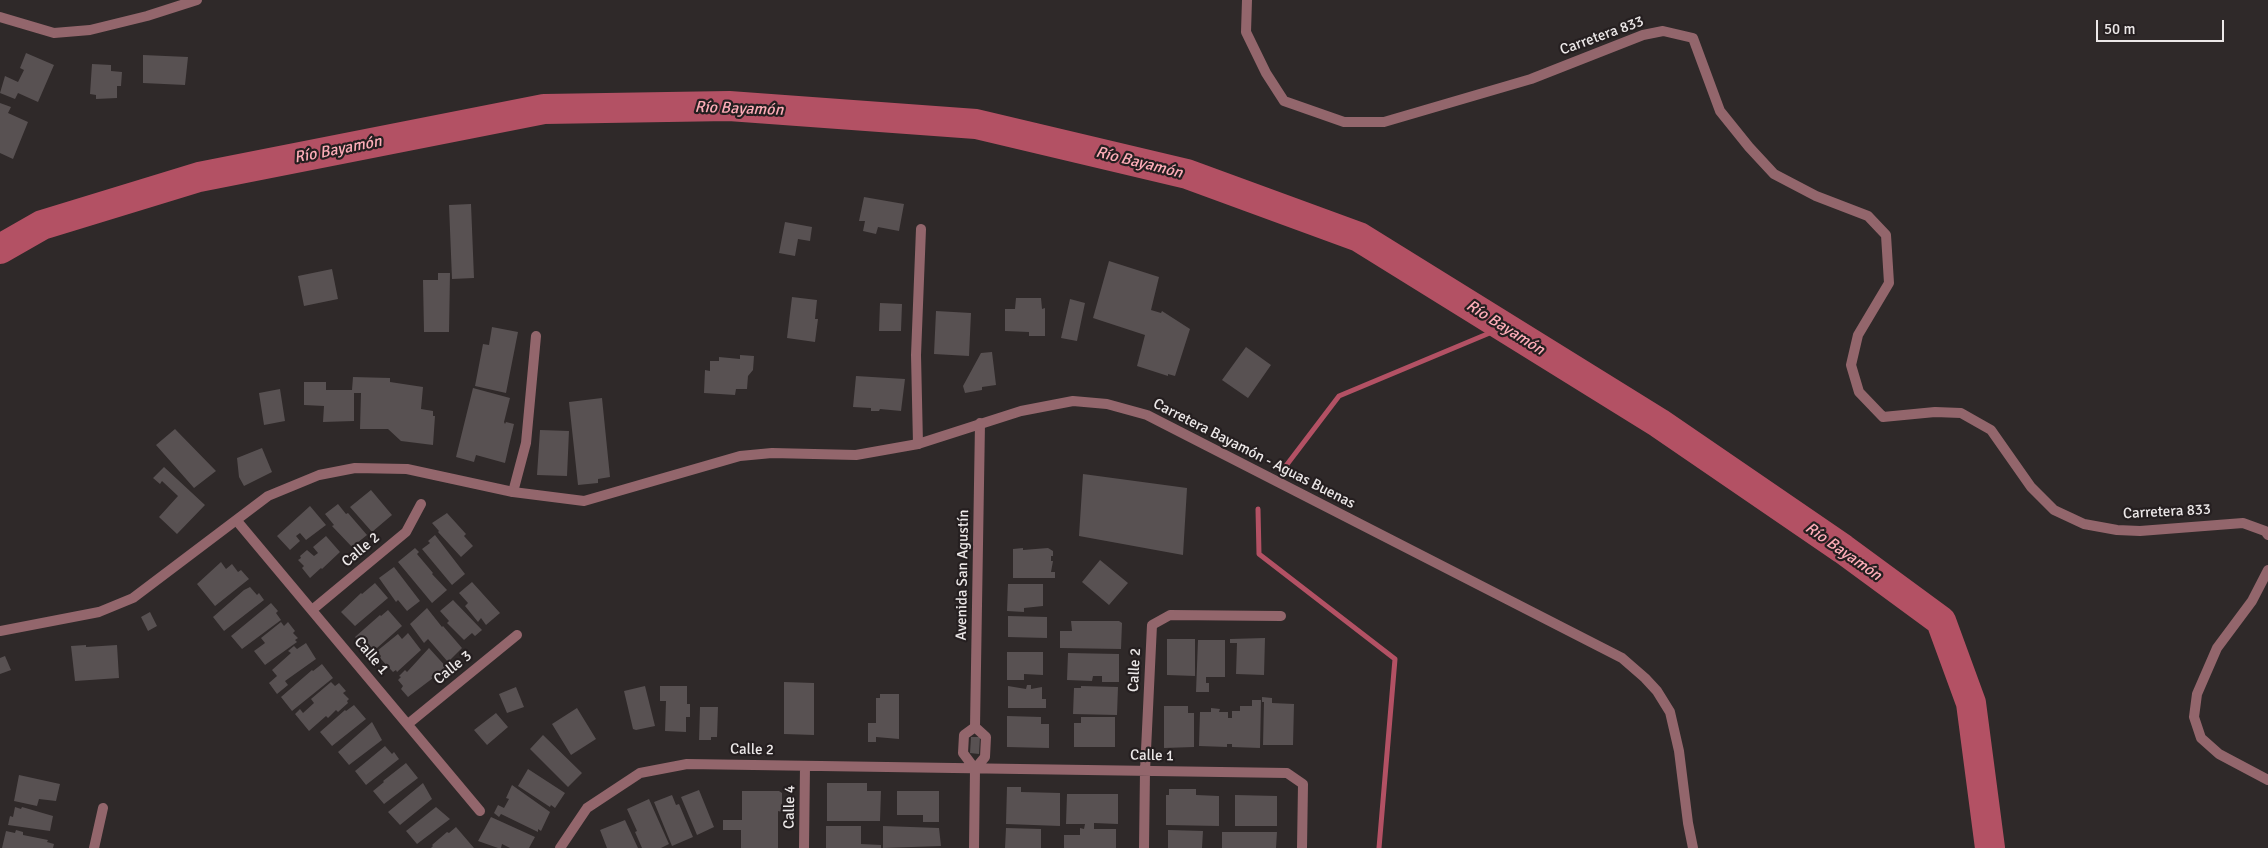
<!DOCTYPE html>
<html>
<head>
<meta charset="utf-8">
<style>
	body { margin:0 }
	#map { position:relative; width:2268px; height:848px; overflow:hidden; background:#2f2929; font-family:Signika,sans-serif }
	canvas { display:block }
	.scale { position:absolute; left:2096px; top:20px; width:128px; height:22px; box-sizing:border-box; border:2px solid #ece8e8; border-top:0; padding-left:6px; font-size:15px; line-height:18px; white-space:nowrap; color:#ece8e8; -webkit-text-stroke:4px #251f20; paint-order:stroke }
</style>
</head>
<body>
<div id="map">
<canvas width="2268" height="848"></canvas>
<div class="scale">50 m</div>
</div>
<script>
const c = document.querySelector('canvas').getContext('2d');
c.lineJoin = 'round';
function shape(rows) {
  const path = new Path2D();
  for (const r of rows) {
    path.moveTo(r[0], r[1]);
    for (let i = 2; i < r.length; i += 2) path.lineTo(r[i], r[i + 1]);
  }
  return path;
}
function trace(path, color, width, dash) {
  c.strokeStyle = color;
  c.lineWidth = width;
  c.lineCap = dash ? 'butt' : 'round';
  c.setLineDash(dash || []);
  c.stroke(path);
}
function fillPath(path, color) {
  c.fillStyle = color;
  c.fill(path, 'evenodd');
}
function label(font, color, halo, rows, align = 'center') {
  c.font = font + ' Signika,sans-serif';
  c.lineWidth = 4.5;
  c.setLineDash([]);
  c.textBaseline = 'middle';
  c.strokeStyle = halo;
  c.fillStyle = color;
  for (const [text, x, y, turn = 0] of rows) {
    c.save();
    c.translate(x, y);
    c.rotate((+turn || 0) * Math.PI / 180);
    c.textAlign = isNaN(turn) ? turn : align;
    if (halo) c.strokeText(text, 0, 0);
    c.fillText(text, 0, 0);
    c.restore();
  }
}
trace(shape([
	[1282,471,1339,396,1504,327],
	[1258,509,1259,554,1395,659,1379,848]
]), '#b35164', 5);
trace(shape([
	[0,249,42,225,199,177,544,109,729,106,976,124,1187,174,1359,237,1659,423,1843,549,1941,621,1971,703,1990,848]
]), '#b35164', 30);
fillPath(shape([
	[26,53,54,65,38,102,18,93,15,99,0,93,5,76,18,82,24,70,20,68],
	[143,55,188,57,185,85,143,83],
	[92,64,111,65,111,71,122,72,121,86,117,86,117,98,96,99,96,95,90,94],
	[0,103,11,107,8,113,28,122,13,159,0,153],
	[864,197,904,204,899,231,878,227,876,234,863,231,865,221,859,221],
	[471,204,474,278,452,279,449,205],
	[785,222,812,227,810,241,798,239,795,256,779,253],
	[1109,261,1159,277,1151,310,1161,313,1162,311,1190,329,1175,376,1168,374,1168,376,1137,366,1145,335,1093,318],
	[332,269,338,299,304,306,298,276],
	[438,273,450,273,449,332,424,332,423,280,438,280],
	[792,297,817,300,815,319,818,319,815,342,787,338],
	[1016,298,1041,298,1042,309,1045,308,1045,336,1029,336,1029,332,1005,331,1005,309,1015,309],
	[1070,299,1085,303,1077,341,1061,338],
	[880,303,902,304,901,331,879,331],
	[936,311,971,313,969,356,934,354],
	[492,327,518,332,506,393,475,386,483,344,489,345],
	[1246,347,1271,365,1248,398,1222,380],
	[992,352,996,385,982,387,982,390,965,393,963,386,981,353],
	[740,355,754,356,753,370,748,376,747,389,736,389,735,395,704,393,705,370,710,371,710,361,719,361,719,357,740,359],
	[856,376,905,379,901,411,880,409,879,411,871,411,871,408,853,407],
	[353,377,390,378,390,382,423,387,421,409,433,411,433,416,435,416,433,445,401,441,388,429,360,429,361,393,354,393,354,421,323,422,324,406,304,405,304,382,326,382,326,390,352,390],
	[473,388,510,398,504,422,505,424,506,422,514,424,505,463,476,455,474,462,456,457],
	[280,389,285,421,264,425,259,393],
	[602,398,610,477,598,479,598,483,578,485,569,402],
	[175,429,216,471,194,488,156,445],
	[540,430,569,431,567,476,537,475],
	[262,448,272,472,244,486,239,477,237,458],
	[164,467,205,505,177,534,159,517,178,496,162,481,160,484,153,478],
	[1083,474,1187,488,1183,555,1079,536],
	[371,490,392,515,372,532,350,507],
	[338,504,346,514,348,513,367,535,352,547,332,526,334,525,325,514],
	[310,506,326,525,306,540,300,533,296,536,300,541,290,550,277,536],
	[447,513,466,534,464,536,473,546,461,557,438,532,439,531,432,523],
	[435,535,465,574,452,585,422,549,430,543,428,541],
	[326,536,340,552,322,569,321,568,310,578,302,568,304,566,298,560,301,558,300,556,307,550,314,556,318,553,313,547],
	[415,548,419,552,417,554,433,573,432,574,447,590,432,603,398,562],
	[1023,548,1023,550,1048,548,1053,551,1053,556,1051,556,1051,561,1053,561,1051,572,1055,572,1055,578,1013,578,1013,549],
	[1100,560,1128,583,1109,605,1082,582],
	[221,562,226,569,232,564,238,572,241,570,249,579,215,606,197,584],
	[394,567,420,601,407,611,398,600,396,602,379,578],
	[472,582,500,613,486,625,481,618,478,622,465,606,468,603,459,593],
	[375,583,388,598,355,626,341,612,361,593,362,594],
	[1008,584,1043,584,1043,606,1024,608,1024,612,1007,611],
	[250,587,257,595,259,593,264,600,224,631,213,617,244,590],
	[453,600,482,630,475,636,472,633,464,640,447,623,449,621,440,611],
	[271,603,278,611,276,613,281,620,242,649,231,636],
	[427,608,442,627,443,626,462,648,448,662,428,639,424,643,410,624],
	[388,610,402,626,377,648,375,647,372,649,368,643,364,647,355,637,380,615,381,616],
	[150,612,157,626,148,631,141,617],
	[1008,616,1047,617,1047,638,1008,637],
	[1071,621,1119,621,1122,623,1121,649,1060,648,1060,631,1072,631],
	[281,622,284,626,288,622,295,631,293,633,298,638,295,640,297,642,265,665,254,651,265,643,261,638],
	[408,633,421,650,397,672,396,670,393,672,380,658,381,656,377,651,398,634,402,639],
	[1265,638,1264,675,1236,674,1237,643,1230,643,1230,639],
	[1167,639,1195,639,1195,676,1167,675],
	[1198,640,1225,640,1225,677,1206,677,1206,683,1209,683,1209,692,1196,692],
	[306,643,316,659,285,681,288,685,277,694,269,683,277,676,272,670,291,653,288,651,294,646,297,649],
	[86,645,86,647,117,645,119,678,75,681,71,646],
	[429,648,448,669,441,675,437,672,431,677,433,678,408,697,401,689,403,686,398,680,401,677,399,676,405,670,407,672],
	[1007,652,1043,652,1043,675,1024,674,1024,680,1007,680],
	[1068,653,1119,654,1119,682,1102,682,1102,676,1093,676,1092,681,1067,680],
	[5,656,11,670,0,674,0,658],
	[322,664,333,678,292,711,281,697,312,670,313,671],
	[331,682,335,686,339,683,346,691,343,693,349,699,347,701,348,703,338,712,336,710,328,718,326,716,309,731,295,714,300,709,303,713,314,703,311,699],
	[784,682,814,683,814,735,784,734],
	[1027,685,1031,685,1031,689,1042,687,1042,699,1046,699,1046,708,1008,708,1008,686,1026,689],
	[645,686,655,726,636,730,633,729,624,691],
	[660,686,687,686,687,704,690,704,690,717,686,717,686,732,665,731,666,701,660,701],
	[1081,686,1118,687,1117,715,1073,714,1074,688,1081,688],
	[516,687,524,707,507,713,499,694],
	[880,694,899,694,899,739,876,737,876,742,868,742,868,723,876,723,876,698,880,698],
	[1262,697,1272,698,1272,703,1294,704,1293,745,1263,745,1264,702,1262,702],
	[1252,700,1261,700,1260,748,1232,747,1232,744,1227,744,1227,747,1199,746,1200,712,1211,712,1211,708,1220,709,1219,712,1228,712,1228,718,1232,718,1232,711,1240,711,1240,706,1252,706],
	[354,705,366,719,332,746,320,732,345,710,346,711],
	[1164,706,1188,706,1188,713,1194,713,1194,747,1164,748],
	[700,707,718,707,717,737,711,737,711,740,699,740],
	[577,708,596,739,571,755,552,724],
	[496,713,508,727,487,745,474,730],
	[1007,716,1041,717,1041,724,1049,724,1049,748,1007,747],
	[1081,717,1115,717,1115,747,1074,747,1074,723,1081,723],
	[372,722,382,740,349,765,338,752],
	[543,735,582,773,568,787,530,749],
	[971,737,980,737,979,754,970,753],
	[385,746,392,754,394,752,399,759,366,785,355,771],
	[406,763,418,778,384,804,373,791,384,782,383,781],
	[528,769,565,793,555,808,551,805,550,807,518,786],
	[19,775,60,784,56,801,39,799,37,806,14,801],
	[423,783,432,799,400,825,388,812],
	[827,783,867,783,867,791,881,791,880,821,827,821],
	[512,785,550,812,541,831,538,829,538,832,501,814,499,817,494,813,498,805,504,808,509,799,506,798],
	[1007,787,1021,787,1021,792,1060,793,1060,826,1006,824],
	[1169,789,1196,789,1196,795,1219,796,1219,826,1166,825,1166,795,1169,795],
	[699,790,714,827,697,835,681,797],
	[742,791,779,791,782,793,782,812,778,811,778,848,741,848,741,830,723,830,723,820,742,820],
	[897,791,939,791,939,822,923,822,923,815,897,815],
	[1067,794,1118,794,1118,824,1094,823,1094,829,1116,829,1116,848,1064,848,1064,835,1080,835,1080,828,1084,829,1085,824,1066,824],
	[672,795,676,805,679,804,693,837,672,846,654,802],
	[1235,795,1277,796,1277,826,1235,826],
	[649,799,669,844,661,848,642,848,635,832,637,831,627,809],
	[15,807,21,809,22,807,53,816,50,831,8,825,10,816,13,817],
	[436,807,450,819,417,844,406,831],
	[491,817,535,837,529,848,510,848,502,844,501,848,498,848,478,841],
	[625,820,638,848,607,848,600,830],
	[826,826,861,826,861,844,881,845,881,848,826,848],
	[883,826,939,828,941,846,883,848],
	[456,827,474,848,431,848,433,846,432,845,447,832,449,833],
	[1006,828,1041,829,1041,848,1005,848],
	[16,830,23,832,23,835,48,840,47,842,54,844,53,848,2,848,6,831,15,833],
	[1168,830,1203,831,1202,848,1168,848],
	[1222,832,1277,832,1276,848,1222,848]
]), '#585152');
trace(shape([
	[918,444,916,355,921,229],
	[513,492,526,443,536,336],
	[237,521,480,811],
	[312,610,406,532,421,504],
	[408,724,517,635],
	[975,769,985,757,986,737,975,727,980,423],
	[94,848,103,808],
	[560,848,587,808,640,773,687,764,1287,773,1303,784,1302,848],
	[804,848,805,766],
	[974,848,975,769,963,753,964,735,975,727],
	[1144,848,1145,771,1152,625,1170,615,1281,616]
]), '#93666c', 10);
trace(shape([
	[1247,0,1246,32,1266,73,1284,101,1344,122,1384,122,1531,79,1643,35,1663,31,1693,38,1720,111,1749,147,1774,174,1816,196,1868,216,1886,235,1889,283,1858,335,1851,365,1859,392,1883,417,1935,412,1961,413,1991,430,2031,487,2054,510,2084,524,2117,530,2140,531,2243,523,2265,531,2268,535],
	[0,17,54,33,90,30,147,16,197,0],
	[2268,570,2252,601,2217,648,2197,694,2194,717,2201,738,2219,754,2268,780],
	[0,631,99,612,133,598,268,496,319,475,355,468,407,469,513,492,584,501,740,456,772,453,856,455,918,444,1021,411,1073,401,1107,404,1147,415,1622,658,1645,678,1657,691,1670,712,1679,751,1688,823,1693,848]
]), '#93666c', 10);
label('15px', '#ece8e8', '#251f20', [
	["Carretera 833",1602,36,-20],
	["Carretera Bayamón - Aguas Buenas",1254,454,27],
	["Carretera 833",2167,512,-3],
	["Calle 2",361,550,-40],
	["Avenida San Agustín",963,575,-89],
	["Calle 1",371,656,50],
	["Calle 3",453,668,-39],
	["Calle 2",1135,670,-87],
	["Calle 2",752,750,1],
	["Calle 1",1152,756,1],
	["Calle 4",790,807,-89]
]);
label('italic 16px', '#feadb8', '#251f20', [
	["Río Bayamón",739,109,2],
	["Río Bayamón",338,150,-11],
	["Río Bayamón",1139,163,14],
	["Río Bayamón",1505,328,32],
	["Río Bayamón",1843,552,35]
]);
</script>
</body>
</html>
